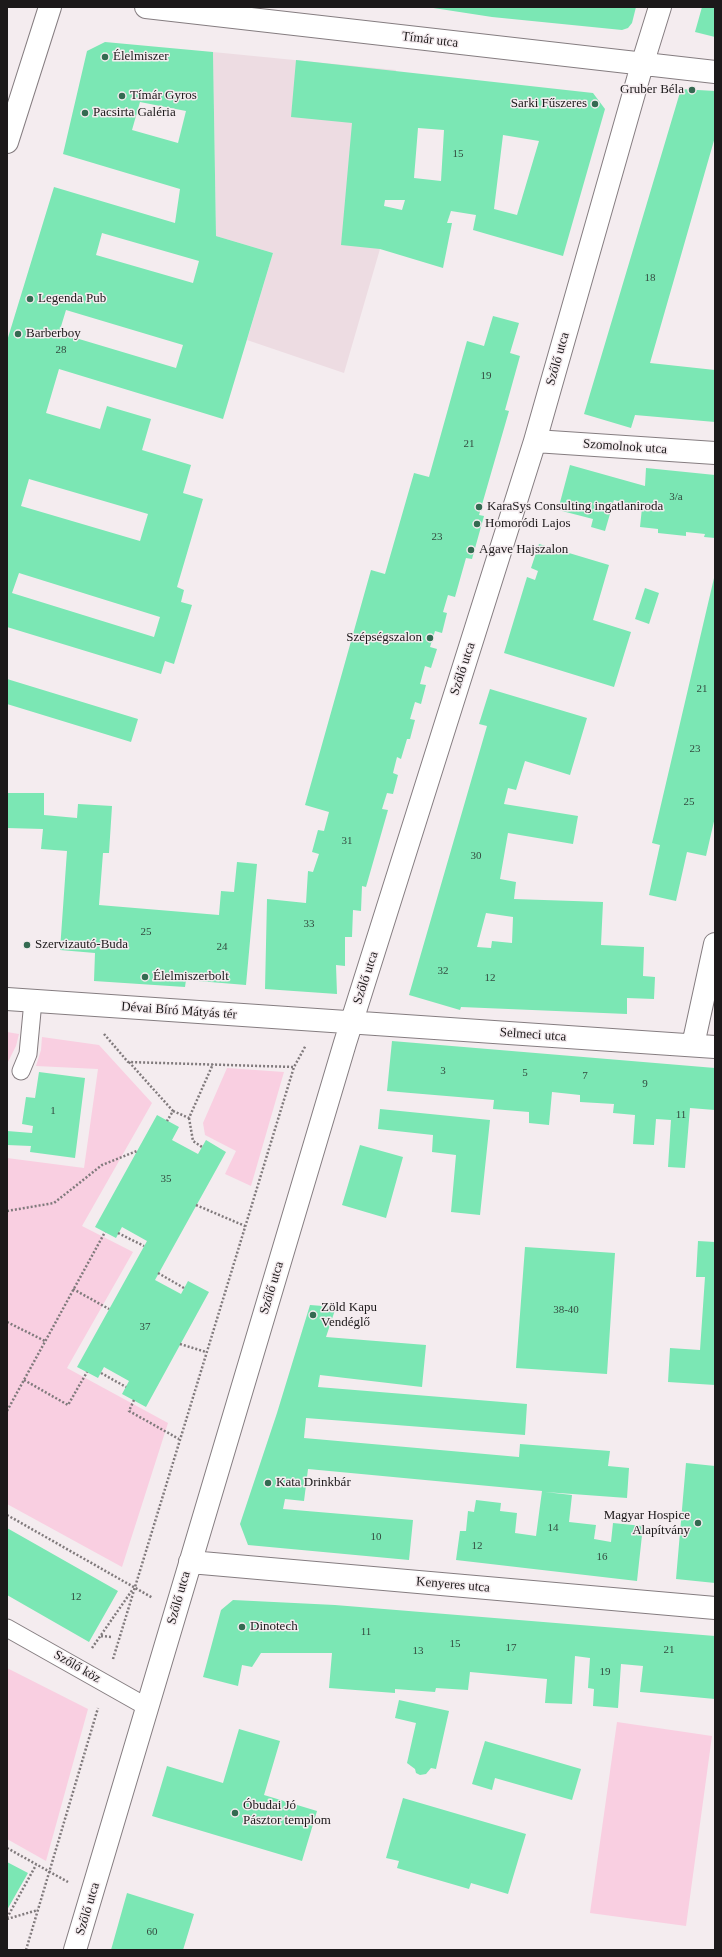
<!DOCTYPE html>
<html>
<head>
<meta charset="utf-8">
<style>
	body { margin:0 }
	#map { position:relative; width:722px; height:1957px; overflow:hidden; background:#f4ecef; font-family:Georgia,serif }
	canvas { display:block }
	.frame { position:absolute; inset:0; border:8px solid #1c191a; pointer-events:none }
</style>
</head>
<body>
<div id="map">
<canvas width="722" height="1957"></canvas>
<div class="frame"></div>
</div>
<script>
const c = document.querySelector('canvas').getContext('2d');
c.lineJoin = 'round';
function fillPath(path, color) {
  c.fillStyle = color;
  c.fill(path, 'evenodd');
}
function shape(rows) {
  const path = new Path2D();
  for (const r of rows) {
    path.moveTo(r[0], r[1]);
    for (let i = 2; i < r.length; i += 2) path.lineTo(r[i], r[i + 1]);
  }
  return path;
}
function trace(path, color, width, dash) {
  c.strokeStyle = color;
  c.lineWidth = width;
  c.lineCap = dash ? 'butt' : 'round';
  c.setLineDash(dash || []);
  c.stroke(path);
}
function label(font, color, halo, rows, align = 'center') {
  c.font = font + ' Georgia,serif';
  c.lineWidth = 3;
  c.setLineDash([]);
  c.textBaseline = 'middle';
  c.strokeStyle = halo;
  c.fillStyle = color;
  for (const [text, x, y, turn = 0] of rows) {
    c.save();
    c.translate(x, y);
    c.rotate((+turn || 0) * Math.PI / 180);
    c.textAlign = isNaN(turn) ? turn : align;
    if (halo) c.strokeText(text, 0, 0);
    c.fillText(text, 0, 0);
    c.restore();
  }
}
fillPath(shape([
	[213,52,396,70,380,249,344,373,247,340,273,253,216,236]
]), '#eddce2');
fillPath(shape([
	[7,1032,19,1034,16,1046,8,1062],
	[42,1037,99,1045,152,1103,82,1226,133,1252,67,1368,168,1423,122,1567,7,1504,7,1158,84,1168,98,1069,36,1066,41,1050],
	[227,1068,284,1072,251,1186,225,1174,236,1151,205,1135,203,1123],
	[7,1668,88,1709,46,1861,7,1839],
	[617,1722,712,1736,686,1926,590,1913]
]), '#f9cfe1');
fillPath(shape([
	[427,7,636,7,632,23,628,28,622,30,492,17],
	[702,7,715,7,715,37,695,32],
	[105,42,213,52,216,236,273,253,223,419,59,369,46,413,100,429,107,406,151,419,142,450,191,465,183,493,203,499,177,587,184,590,181,602,192,605,174,664,165,661,161,674,7,627,7,341,54,187,175,223,180,189,63,154,87,51],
	[140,102,186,111,178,143,132,130],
	[102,233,199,261,193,283,96,255],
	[66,310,183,345,176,368,59,333],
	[29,479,148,514,140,541,21,506],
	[19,573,160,617,154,637,12,593],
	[296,60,593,93,605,109,563,256,473,230,476,215,451,211,447,223,452,223,443,268,380,249,341,245,352,123,291,117],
	[418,128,444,130,441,181,414,178],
	[503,135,539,141,517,215,494,209],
	[385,200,405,200,402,210,384,206],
	[681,89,715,91,715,137,650,363,715,370,715,422,635,415,631,428,584,414],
	[493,316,519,323,510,353,520,356,505,410,509,411,479,515,484,516,472,559,466,558,455,597,448,595,443,612,447,613,442,633,435,631,430,647,437,649,431,668,425,666,420,684,426,685,421,704,415,702,410,719,415,720,410,739,407,739,401,759,397,757,393,773,398,775,393,794,387,793,382,809,388,810,366,887,362,886,361,911,353,910,352,937,345,937,345,966,336,965,337,994,265,989,267,899,306,903,308,871,313,872,319,854,312,852,318,830,324,831,329,812,305,805,371,570,385,574,414,473,429,477,467,341,484,346],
	[570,465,645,486,646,468,715,475,715,538,704,537,705,534,686,532,686,536,658,533,658,529,640,527,642,508,614,500,605,531,591,527,593,519,558,510],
	[539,544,609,565,593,620,631,632,614,687,504,653,527,577,535,580,538,571,531,568],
	[714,578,715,817,706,856,687,852,676,901,649,895,660,845,652,843],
	[645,588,659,593,649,624,635,619],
	[7,679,138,719,131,742,7,704],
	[490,689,587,718,570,775,525,761,516,790,508,788,504,804,578,816,573,844,508,833,500,879,516,882,514,899,603,902,601,945,644,947,643,976,655,977,654,999,627,998,627,1014,461,1007,460,1010,409,995,487,726,479,724],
	[486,913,513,917,512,943,492,941,491,948,477,947],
	[7,793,44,793,44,815,77,818,78,804,112,806,109,853,103,853,99,905,219,915,221,891,234,892,237,862,257,864,246,985,186,980,185,987,94,981,95,953,60,950,67,851,41,849,43,829,7,828],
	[392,1041,715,1068,715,1110,690,1108,685,1168,668,1167,671,1120,656,1119,654,1145,633,1144,635,1115,613,1113,614,1104,580,1102,580,1095,552,1092,549,1125,529,1123,529,1112,493,1109,494,1100,387,1091],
	[39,1072,85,1078,75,1158,30,1152,31,1146,7,1145,7,1131,32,1133,33,1126,22,1124,26,1097,35,1098],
	[380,1109,490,1120,480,1215,451,1212,456,1155,432,1152,433,1135,378,1129],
	[157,1115,179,1127,172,1140,198,1154,206,1140,226,1152,155,1280,181,1294,188,1281,209,1292,146,1407,122,1394,129,1381,104,1367,98,1378,77,1367,147,1241,122,1227,116,1238,95,1227],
	[360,1145,403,1157,386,1218,342,1205],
	[698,1241,715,1242,715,1385,668,1382,670,1348,700,1350,705,1277,696,1277],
	[525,1247,615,1253,607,1374,516,1368],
	[310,1305,336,1307,326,1337,426,1345,422,1387,320,1375,318,1387,527,1404,525,1435,306,1418,304,1438,519,1457,520,1444,610,1451,608,1466,629,1468,627,1498,545,1492,572,1495,569,1522,596,1525,594,1539,611,1542,613,1523,643,1526,637,1581,456,1560,460,1531,466,1531,468,1511,474,1512,476,1500,501,1503,500,1511,517,1513,515,1533,536,1536,542,1491,308,1469,304,1501,285,1499,283,1509,413,1520,409,1560,248,1545,240,1524,277,1413],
	[686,1463,715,1466,715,1583,676,1579],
	[7,1528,118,1591,89,1642,7,1595],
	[233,1600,335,1605,715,1636,715,1699,640,1692,643,1666,621,1664,618,1708,593,1706,594,1689,588,1688,590,1658,575,1656,572,1704,545,1703,547,1679,470,1672,468,1690,436,1688,435,1692,395,1689,395,1693,329,1688,332,1653,261,1653,252,1667,242,1665,238,1686,203,1677,221,1610],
	[399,1700,449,1711,436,1769,431,1768,426,1774,420,1775,416,1773,415,1769,407,1763,416,1723,395,1718],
	[239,1729,280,1741,264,1795,317,1811,302,1861,152,1816,167,1766,223,1783],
	[485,1741,581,1769,572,1800,495,1778,492,1790,472,1784],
	[403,1798,526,1834,508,1894,471,1883,469,1889,397,1868,399,1861,386,1858],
	[7,1862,28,1873,7,1910],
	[127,1893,194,1914,183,1950,111,1950]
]), '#7be7b4');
const lane = shape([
	[21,1071,28,1054,33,1001],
	[7,1628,147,1707]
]);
const street = shape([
	[146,7,715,72],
	[535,441,715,453],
	[7,999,715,1047],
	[693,1045,715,944],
	[190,1562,715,1608],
	[75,1950,345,1043,535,441,642,65,660,7]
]);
const secondary = shape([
	[7,142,50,7]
]);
trace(lane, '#857d80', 19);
trace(street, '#857d80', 24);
trace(secondary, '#857d80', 24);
trace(shape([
	[104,1034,128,1062,294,1067,306,1045],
	[129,1062,173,1111,167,1121],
	[173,1111,189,1118,213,1064],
	[189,1118,193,1141,202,1147],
	[196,1205,245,1226],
	[7,1211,54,1203,102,1165,137,1151],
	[118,1233,144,1246],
	[158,1273,184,1288],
	[73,1289,109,1309],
	[7,1322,45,1341],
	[180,1344,206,1352],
	[101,1373,126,1387],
	[24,1380,68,1405,87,1372],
	[134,1400,129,1411,179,1439],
	[7,1411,105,1232],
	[7,1515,153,1598],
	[101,1636,112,1637],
	[92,1648,133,1589],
	[113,1659,294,1067],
	[7,1848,68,1882],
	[7,1918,36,1865],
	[7,1919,38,1910],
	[26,1950,98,1708]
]), '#807a7c', 2.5, [2, 2]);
trace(lane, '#fff', 17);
trace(street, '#fff', 22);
trace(secondary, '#fff', 22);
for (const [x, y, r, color] of [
	[105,57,4,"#346a51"],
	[692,90,4,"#346a51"],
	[122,96,4,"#346a51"],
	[595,104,4,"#346a51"],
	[85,113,4,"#346a51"],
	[30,299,4,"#346a51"],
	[18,334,4,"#346a51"],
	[479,507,4,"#346a51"],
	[477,524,4,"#346a51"],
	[471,550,4,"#346a51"],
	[430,638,4,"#346a51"],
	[27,945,4,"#346a51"],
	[145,977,4,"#346a51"],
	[313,1315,4,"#346a51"],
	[268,1483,4,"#346a51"],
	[698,1523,4,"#346a51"],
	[242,1627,4,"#346a51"],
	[235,1813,4,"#346a51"]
]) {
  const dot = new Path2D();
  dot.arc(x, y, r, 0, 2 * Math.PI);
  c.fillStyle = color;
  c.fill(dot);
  trace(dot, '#f4ecef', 1.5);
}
label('11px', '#344c40', null, [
	["15",458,154],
	["18",650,278],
	["28",61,350],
	["19",486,376],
	["21",469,444],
	["3/a",676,497],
	["23",437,537],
	["21",702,689],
	["23",695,749],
	["25",689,802],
	["31",347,841],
	["30",476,856],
	["33",309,924],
	["25",146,932],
	["24",222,947],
	["32",443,971],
	["12",490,978],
	["3",443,1071],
	["5",525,1073],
	["7",585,1076],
	["9",645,1084],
	["1",53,1111],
	["11",681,1115],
	["35",166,1179],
	["38-40",566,1310],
	["37",145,1327],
	["14",553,1528],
	["10",376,1537],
	["12",477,1546],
	["16",602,1557],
	["12",76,1597],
	["11",366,1632],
	["15",455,1644],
	["17",511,1648],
	["21",669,1650],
	["13",418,1651],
	["19",605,1672],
	["60",152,1932]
]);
label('13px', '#1c191a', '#f4ecef', [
	["Tímár utca",430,40,7],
	["Szőlő utca",558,359,-74],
	["Szomolnok utca",625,447,4],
	["Szőlő utca",463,669,-72],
	["Szőlő utca",366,978,-72],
	["Dévai Bíró Mátyás tér",179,1011,4],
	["Selmeci utca",533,1035,4],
	["Szőlő utca",272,1288,-73],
	["Kenyeres utca",453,1585,5],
	["Szőlő utca",179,1598,-74],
	["Szőlő köz",77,1667,30],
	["Szőlő utca",88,1909,-73]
]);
label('13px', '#1c191a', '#f4ecef', [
	["Élelmiszer",113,57],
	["Gruber Béla",684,90,"right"],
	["Tímár Gyros",130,96],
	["Sarki Fűszeres",587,104,"right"],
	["Pacsirta Galéria",93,113],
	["Legenda Pub",38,299],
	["Barberboy",26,334],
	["KaraSys Consulting ingatlaniroda",487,507],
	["Homoródi Lajos",485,524],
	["Agave Hajszalon",479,550],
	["Szépségszalon",422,638,"right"],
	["Szervizautó-Buda",35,945],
	["Élelmiszerbolt",153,977],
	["Zöld Kapu",321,1308],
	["Vendéglő",321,1323],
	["Kata Drinkbár",276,1483],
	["Magyar Hospice",690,1516,"right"],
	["Alapítvány",690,1531,"right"],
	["Dinotech",250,1627],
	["Óbudai Jó",243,1806],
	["Pásztor templom",243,1821]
], 'left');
</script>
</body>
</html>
